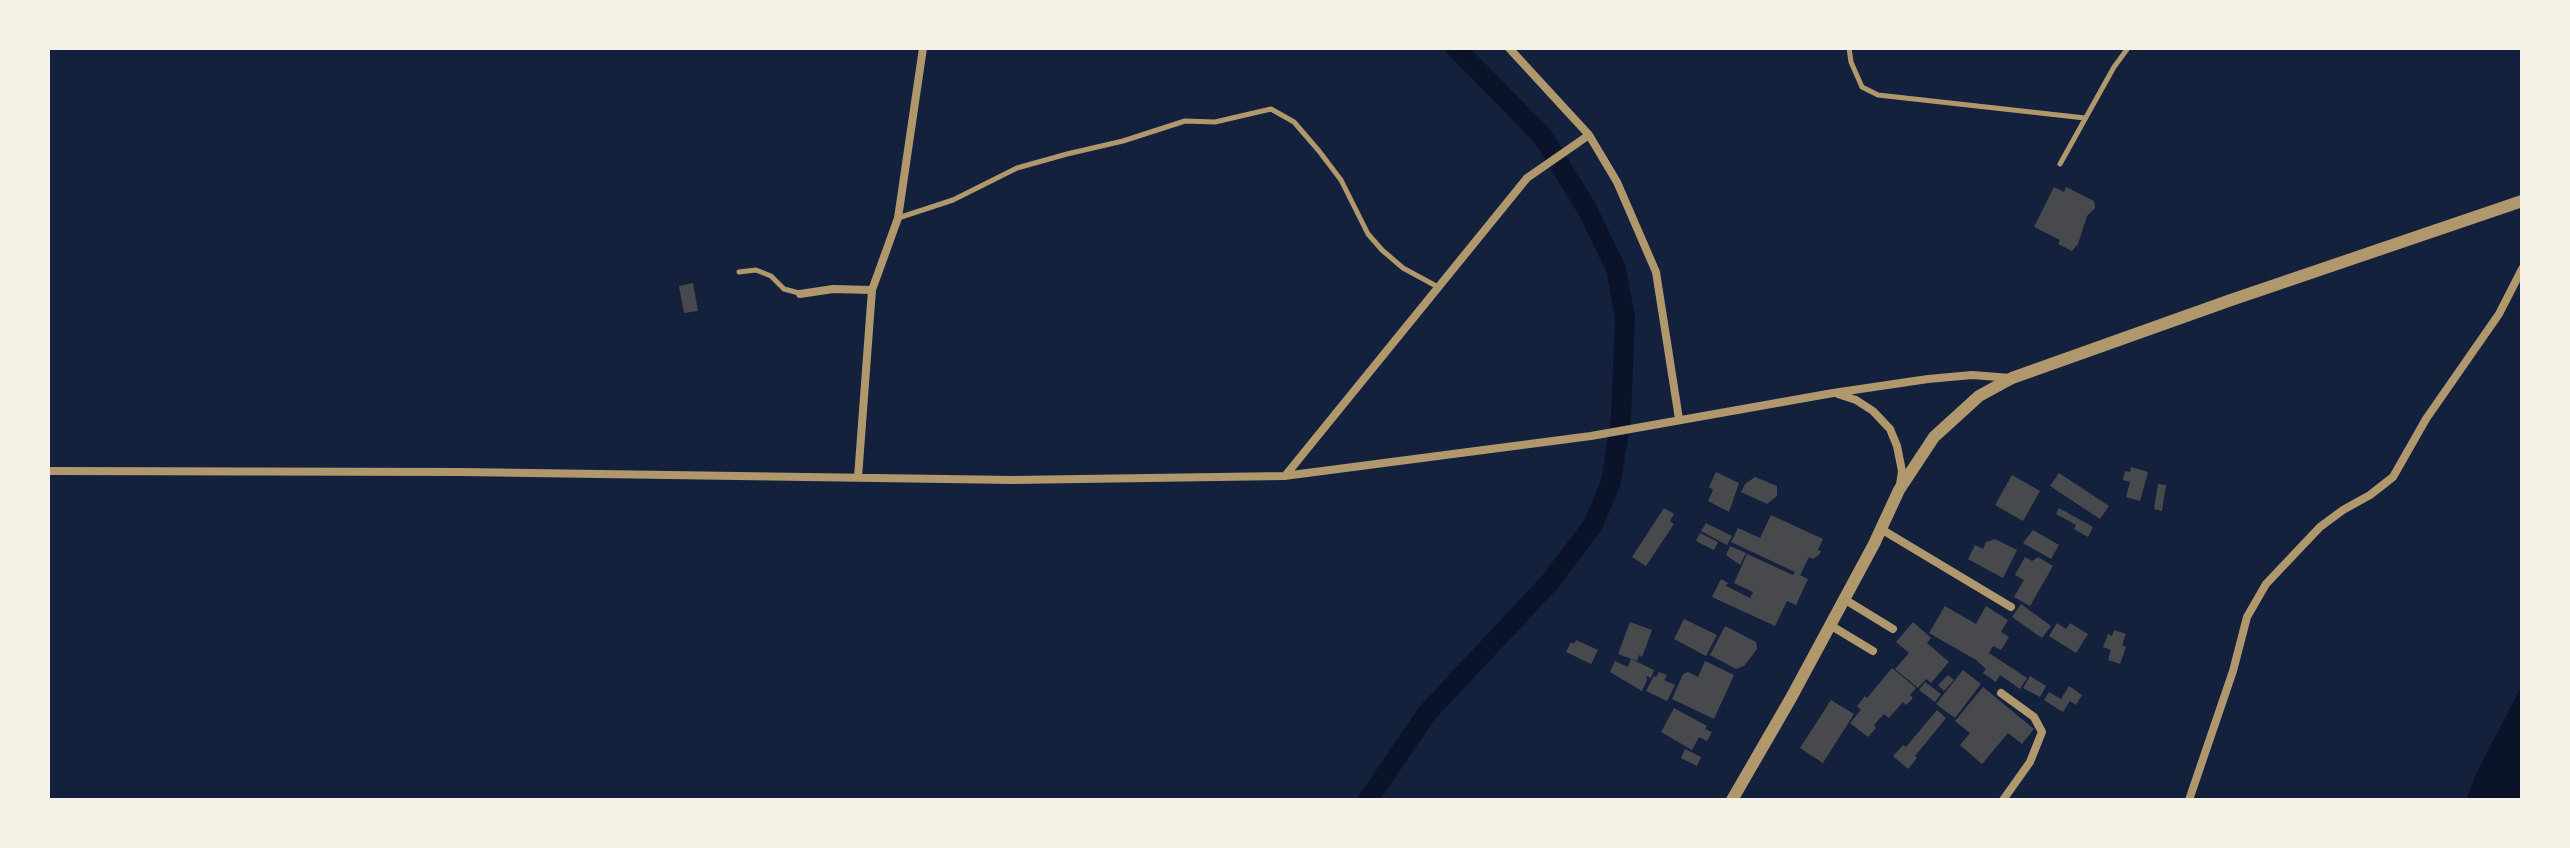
<!DOCTYPE html>
<html>
<head>
<meta charset="utf-8">
<style>
	body { margin:0 }
	#map { position:relative; width:2570px; height:848px; overflow:hidden; background:#14213d; font-family:Commissioner,sans-serif }
	canvas { display:block }
	.frame { position:absolute; inset:0; border:50px solid #f6f1e7; pointer-events:none }
</style>
</head>
<body>
<div id="map">
<canvas width="2570" height="848"></canvas>
<div class="frame"></div>
</div>
<script>
const c = document.querySelector('canvas').getContext('2d');
c.lineJoin = 'round';
function fillPath(path, color) {
  c.fillStyle = color;
  c.fill(path, 'evenodd');
}
function shape(rows) {
  const path = new Path2D();
  for (const r of rows) {
    path.moveTo(r[0], r[1]);
    for (let i = 2; i < r.length; i += 2) path.lineTo(r[i], r[i + 1]);
  }
  return path;
}
function trace(path, color, width, dash) {
  c.strokeStyle = color;
  c.lineWidth = width;
  c.lineCap = dash ? 'butt' : 'round';
  c.setLineDash(dash || []);
  c.stroke(path);
}
fillPath(shape([
	[2522,685,2522,800,2466,800,2476,774]
]), '#0b132b');
trace(shape([
	[1368,800,1427,713,1549,583,1593,525,1611,482,1621,418,1625,317,1616,269,1587,209,1543,137,1456,48]
]), '#0b132b', 20);
fillPath(shape([
	[2054,187,2064,192,2066,187,2094,201,2095,208,2087,216,2078,244,2072,251,2058,244,2060,240,2034,227],
	[693,283,698,311,684,313,679,286],
	[2131,467,2148,472,2140,501,2126,497,2130,482,2123,480,2125,471,2130,472],
	[1716,472,1739,483,1729,512,1708,501,1713,490,1709,487],
	[2059,473,2109,506,2100,519,2050,486],
	[2012,475,2040,491,2023,521,1995,505],
	[1755,477,1777,486,1777,496,1767,504,1741,492,1745,484],
	[2158,484,2166,485,2162,511,2154,509],
	[1664,508,1674,514,1670,521,1674,524,1646,566,1632,557],
	[2059,508,2093,527,2088,537,2074,529,2076,525,2056,514],
	[1771,515,1823,539,1818,550,1821,551,1819,555,1813,559,1809,557,1800,575,1808,579,1796,605,1787,601,1775,626,1712,597,1721,579,1728,583,1726,586,1750,598,1753,592,1734,583,1747,554,1793,575,1795,572,1731,542,1738,528,1760,538],
	[1706,523,1732,536,1727,545,1701,531],
	[2033,530,2059,545,2051,559,2023,543],
	[1700,533,1718,542,1714,550,1696,541],
	[1995,539,2017,550,2003,578,1968,559,1975,545,1983,549,1986,542],
	[1730,546,1746,553,1740,565,1726,555],
	[2025,557,2032,561,2038,557,2053,566,2030,606,2014,597,2024,580,2015,575],
	[2021,604,2051,626,2042,638,2012,617],
	[1945,606,1976,624,1986,606,2008,620,2001,632,2009,637,2001,650,1993,646,1989,653,2027,678,2020,689,2000,675,1996,682,1983,673,1986,669,1976,660,1929,633],
	[1684,619,1717,635,1706,656,1674,639],
	[1630,622,1652,630,1642,657,1639,655,1637,661,1618,654],
	[1913,622,1931,638,1927,643,1949,662,1931,683,1926,679,1918,688,1895,669,1909,653,1896,642],
	[2057,623,2066,629,2070,623,2088,634,2076,653,2049,636],
	[1725,626,1756,642,1757,649,1744,666,1736,669,1710,655],
	[2114,630,2126,634,2122,645,2126,647,2120,664,2108,660,2111,650,2103,647,2108,634,2112,636],
	[1576,640,1598,650,1591,664,1566,652,1571,642,1574,644],
	[1631,659,1654,670,1651,678,1646,676,1647,680,1642,691,1610,672,1615,661,1628,667],
	[1705,661,1734,675,1714,719,1672,699,1683,674,1688,672,1698,677],
	[1892,668,1916,688,1910,695,1913,698,1906,705,1903,702,1889,718,1884,714,1874,725,1876,728,1868,737,1850,723,1861,710,1857,706,1865,696,1867,698],
	[1963,670,1981,684,1955,718,1936,704],
	[1659,672,1667,675,1664,680,1675,685,1667,701,1646,691,1654,676,1656,677],
	[1948,675,1954,680,1944,691,1938,685],
	[2030,676,2046,686,2040,697,2023,688],
	[1925,682,1941,694,1935,702,1919,690],
	[2069,686,2082,695,2076,705,2070,701,2063,712,2044,700,2049,692,2061,699],
	[1983,687,2034,729,2022,744,2008,733,1982,764,1960,745,1970,733,1955,721],
	[1831,700,1854,714,1823,763,1800,748],
	[1674,708,1707,726,1705,729,1712,732,1707,741,1699,737,1692,750,1661,732],
	[1937,710,1946,718,1915,756,1917,758,1908,769,1893,756,1903,745,1906,747],
	[1685,749,1701,757,1697,766,1681,758]
]), '#48494c');
trace(shape([
	[1849,48,1851,62,1862,87,1878,95,2085,118],
	[2060,164,2114,67,2128,48],
	[898,218,953,200,1017,168,1067,154,1123,141,1185,121,1215,122,1271,109,1294,122,1319,151,1341,180,1368,234,1382,250,1403,268,1438,287],
	[739,272,756,270,771,276,784,289,799,293]
]), '#b1986c', 5);
trace(shape([
	[1509,48,1589,135,1617,182,1656,272,1679,419],
	[800,294,833,289,872,290],
	[1838,394,1856,400,1873,411,1890,429,1897,446,1902,471,1900,485],
	[48,471,462,472,1013,480,1284,476,1591,436,1833,393,1928,379,1972,375,2011,378],
	[1285,476,1527,178,1589,135],
	[858,477,872,290,898,218,923,48],
	[1881,529,2011,607],
	[1844,599,1893,629],
	[1830,625,1873,651],
	[2001,693,2034,717,2042,732,2030,762,2003,800],
	[2189,800,2233,671,2247,617,2266,584,2320,527,2343,510,2370,495,2393,477,2426,419,2499,314,2522,269]
]), '#b1986c', 8);
trace(shape([
	[1732,800,1791,698,1874,544,1899,490,1934,437,1979,396,2012,378,2231,300,2522,201]
]), '#b1986c', 12);
</script>
</body>
</html>
